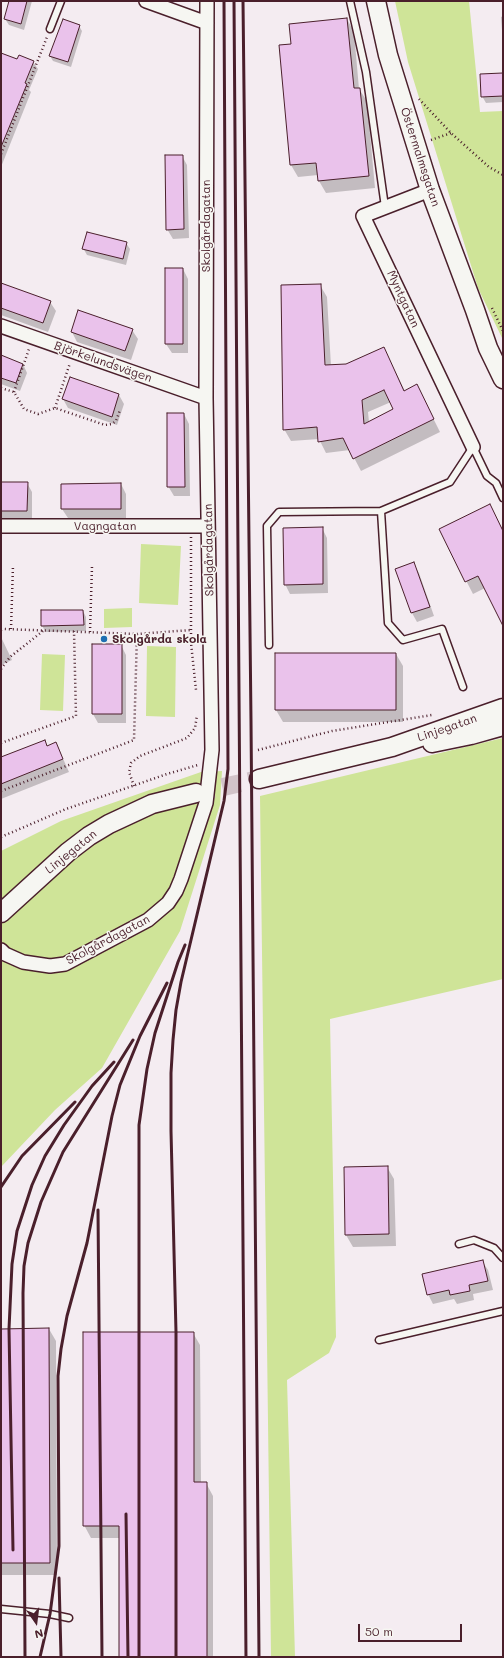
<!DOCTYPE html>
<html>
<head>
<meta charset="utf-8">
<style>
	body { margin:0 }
	#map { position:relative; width:504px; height:1658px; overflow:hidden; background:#f4ecf1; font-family:Mali,sans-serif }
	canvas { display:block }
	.frame { position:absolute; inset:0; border:2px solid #4a1f2b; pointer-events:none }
	.north { position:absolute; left:16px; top:1602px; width:40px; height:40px; -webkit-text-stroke:3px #f6f6f2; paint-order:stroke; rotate:166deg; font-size:11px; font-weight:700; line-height:16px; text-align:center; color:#4a1f2b }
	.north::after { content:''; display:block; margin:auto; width:14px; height:18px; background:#4a1f2b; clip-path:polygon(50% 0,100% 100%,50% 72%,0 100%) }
	.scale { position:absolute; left:358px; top:1624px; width:104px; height:18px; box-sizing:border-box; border:2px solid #4a1f2b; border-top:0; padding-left:5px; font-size:12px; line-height:14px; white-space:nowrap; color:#4a1f2b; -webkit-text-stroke:3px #f6f6f2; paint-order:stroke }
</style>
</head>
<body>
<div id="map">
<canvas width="504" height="1658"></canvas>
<div class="frame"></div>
<div class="north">N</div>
<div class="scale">50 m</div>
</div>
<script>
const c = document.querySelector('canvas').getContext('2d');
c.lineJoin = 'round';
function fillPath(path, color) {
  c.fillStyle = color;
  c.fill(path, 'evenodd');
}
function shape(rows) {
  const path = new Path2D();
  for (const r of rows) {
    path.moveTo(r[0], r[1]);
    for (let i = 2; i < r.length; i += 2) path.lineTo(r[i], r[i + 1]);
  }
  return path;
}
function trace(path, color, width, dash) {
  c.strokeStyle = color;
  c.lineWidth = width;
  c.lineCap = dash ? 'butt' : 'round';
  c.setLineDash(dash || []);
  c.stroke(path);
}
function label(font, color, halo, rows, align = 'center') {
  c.font = font + ' Mali,sans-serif';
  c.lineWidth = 3;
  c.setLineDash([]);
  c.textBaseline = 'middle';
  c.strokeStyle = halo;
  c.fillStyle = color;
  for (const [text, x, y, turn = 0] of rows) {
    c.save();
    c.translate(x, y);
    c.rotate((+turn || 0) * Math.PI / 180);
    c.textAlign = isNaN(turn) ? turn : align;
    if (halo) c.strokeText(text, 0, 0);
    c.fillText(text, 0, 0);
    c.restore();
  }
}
fillPath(shape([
	[395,1,469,1,480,112,503,111,503,340,478,288,408,62],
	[141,544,181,546,178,605,139,603],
	[132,608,132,627,104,628,104,609],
	[147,646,176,647,175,717,146,716],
	[42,654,65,655,63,711,40,710],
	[503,738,503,979,330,1019,336,1337,329,1353,287,1380,295,1657,271,1657,260,796],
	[222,771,220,805,180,931,102,1068,55,1110,1,1167,1,851,61,821,201,772]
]), '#cfe498');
fillPath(shape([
	[10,1,32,1,24,30,9,25,5,19],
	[503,16,503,44,501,17],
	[347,19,354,32,359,89,367,101,375,188,326,193,319,181,318,175,298,177,291,165,280,46,292,45],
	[79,26,82,31,71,67,53,61,50,56],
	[1,54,18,61,33,62,38,69,29,90,31,92,1,167],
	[503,74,503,102,486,103,482,96],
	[182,156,187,165,189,238,173,239,167,229],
	[126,243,130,249,126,265,87,255,83,248],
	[183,269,188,279,188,353,172,353,166,344],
	[1,284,50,302,56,311,48,332,1,315],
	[320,285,327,297,331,366,390,361,405,391,423,398,440,432,361,471,350,450,326,453,319,439,291,441,284,429],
	[391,402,395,410,369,422,368,412],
	[79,312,132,330,138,339,131,360,77,342,72,332],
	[1,356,23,364,27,373,20,391,1,384],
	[119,395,124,404,117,425,68,408,63,399],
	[184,414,189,424,190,496,174,496,168,486],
	[1,483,27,483,32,492,32,520,1,520],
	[121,484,126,494,126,518,68,518,62,509,62,485],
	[496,517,503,531,503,624,485,588,473,594,440,530],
	[322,528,327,538,328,593,290,594,285,584],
	[413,563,419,573,434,616,417,622,412,613,396,569],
	[83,611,86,617,86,631,46,632,42,626],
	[1,637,12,660,1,665],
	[121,645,126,655,126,723,98,723,93,714],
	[396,654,403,666,403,722,283,722,276,710],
	[44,741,48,747,56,743,69,772,1,799,1,758],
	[387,1167,394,1179,396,1246,353,1247,346,1235,345,1168],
	[482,1261,488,1270,493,1290,473,1294,474,1300,457,1304,454,1299,433,1304,428,1294],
	[49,1329,56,1341,57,1575,1,1575,1,1330],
	[193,1333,200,1345,201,1483,206,1483,213,1496,213,1657,120,1657,120,1538,91,1538,84,1525]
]), '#0003');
const building = shape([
	[9,1,27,1,21,24,4,19,9,1],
	[347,18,354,88,360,88,369,176,318,181,316,163,290,165,279,45,291,44,289,24,347,18],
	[63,19,80,25,68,62,49,56,63,19],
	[1,53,17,59,19,55,34,61,25,83,27,84,1,147,1,53],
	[503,73,503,96,481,97,480,74,503,73],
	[165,155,183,155,184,229,166,230,165,155],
	[87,232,127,242,123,259,82,249,87,232],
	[165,268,183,268,183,344,165,344,165,268],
	[1,283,51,301,43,323,1,308,1,283],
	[321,284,325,365,346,364,384,347,404,391,417,384,434,419,353,459,343,438,318,442,317,427,283,430,281,285,321,284],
	[384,390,393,409,364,424,362,400,384,390],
	[78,310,133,329,125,351,71,332,78,310],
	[1,355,23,364,16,383,1,378,1,355],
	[70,377,119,394,112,417,62,399,70,377],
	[167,413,184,413,185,487,167,487,167,413],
	[1,482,28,482,27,511,1,511,1,482],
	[121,483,121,509,61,509,61,484,121,483],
	[490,504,503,531,503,626,478,576,465,582,439,529,490,504],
	[323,527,323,584,284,585,283,528,323,527],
	[414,562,430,607,411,613,395,569,414,562],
	[41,610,83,610,84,625,41,626,41,610],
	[92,644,122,644,122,714,92,714,92,644],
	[275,653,396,653,396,710,275,710,275,653],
	[45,740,47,746,56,742,63,759,1,784,1,757,45,740],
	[388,1166,389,1234,345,1235,344,1167,388,1166],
	[483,1260,488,1281,469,1285,470,1291,450,1295,449,1290,427,1295,422,1274,483,1260],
	[49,1328,50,1563,1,1563,1,1329,49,1328],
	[83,1332,194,1332,194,1482,207,1482,207,1657,119,1657,119,1526,83,1526,83,1332]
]);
fillPath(building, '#eac2eb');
trace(building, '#4a1f2b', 1);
trace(shape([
	[196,793,259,779]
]), '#d2c3c9', 18, [18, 9]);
const lane = shape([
	[350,1,366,72,385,207],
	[50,29,61,1],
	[473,447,487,476,496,483,503,498],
	[381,511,388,623,403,640,442,629,463,687],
	[269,645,267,526,279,512,381,511,450,482,473,447],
	[459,1244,474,1240,494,1248,503,1258],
	[379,1340,503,1311],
	[1,1609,50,1614,69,1618]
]);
const street = shape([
	[146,1,207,23],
	[430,190,363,216,473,447],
	[1,326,206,398],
	[1,526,208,526],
	[1,950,5,954,23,962,50,966,65,964,148,920,168,903,176,891,181,879,206,803,212,750,206,398,207,1]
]);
const secondary = shape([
	[376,1,388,55,430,190,475,310,488,348,503,379],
	[432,743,471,735,503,726],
	[259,779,392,747,503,708],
	[1,913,68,852,89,836,109,824,152,804,196,793]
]);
trace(lane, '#4a1f2b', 9);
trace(street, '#4a1f2b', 16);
trace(secondary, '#4a1f2b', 21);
trace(shape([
	[419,99,451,133,489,167,503,175],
	[431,140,451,133],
	[1,154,47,37],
	[492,308,503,331],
	[1,388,14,392,24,409,38,414,55,408,105,425,112,424,116,421,120,410],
	[14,392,29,349],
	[55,408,70,363],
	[191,537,191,643,196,690],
	[11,629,13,565],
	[1,630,4,629,137,634,191,630],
	[90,632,92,566],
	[1,669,10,657,43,631],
	[1,743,76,716,74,631],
	[258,750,332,731,432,715],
	[134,786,129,772,131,763,140,756,187,738,195,728,197,715],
	[1,791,134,740,137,634],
	[1,837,66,809,167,774,198,765]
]), '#4a1f2b', 2.5, [1, 3]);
trace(lane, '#f6f6f2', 6);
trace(street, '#f6f6f2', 13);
trace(secondary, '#f6f6f2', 18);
trace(shape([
	[234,1,246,1657],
	[243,1,251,721,259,1657],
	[1,1187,22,1156,75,1102],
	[98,1210,102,1657],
	[126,1514,128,1657],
	[13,1550,9,1329,12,1264,17,1231,32,1185,45,1156,64,1125,92,1086,114,1062],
	[59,1578,61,1657],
	[25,1657,23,1293,24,1266,28,1243,41,1202,63,1152,133,1040],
	[40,1657,50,1614,59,1546,58,1376,61,1349,67,1316,87,1243,112,1116,120,1085,140,1036,167,983],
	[139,1657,139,1125,147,1069,155,1033,178,962,185,945],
	[176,1657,176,1332,171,1131,171,1073,173,1040,176,1010,181,982,224,801,228,769,224,1]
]), '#4a1f2b', 3);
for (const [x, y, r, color] of [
	[104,639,4,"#1f6fb2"]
]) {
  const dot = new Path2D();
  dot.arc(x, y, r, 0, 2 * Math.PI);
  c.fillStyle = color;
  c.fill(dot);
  trace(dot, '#f6f6f2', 1.5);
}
label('12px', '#4a1f2b', '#f6f6f2', [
	["Östermalmsgatan",420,157,72],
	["Skolgårdagatan",206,226,-90],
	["Myntgatan",403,299,65],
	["Björkelundsvägen",103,362,19],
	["Vagngatan",105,526],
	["Skolgårdagatan",209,550,-91],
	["Linjegatan",447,728,-19],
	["Linjegatan",71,852,-39],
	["Skolgårdagatan",108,940,-28]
]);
label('bold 12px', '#4a1f2b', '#f6f6f2', [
	["Skolgårda skola",112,639]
], 'left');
</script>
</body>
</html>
